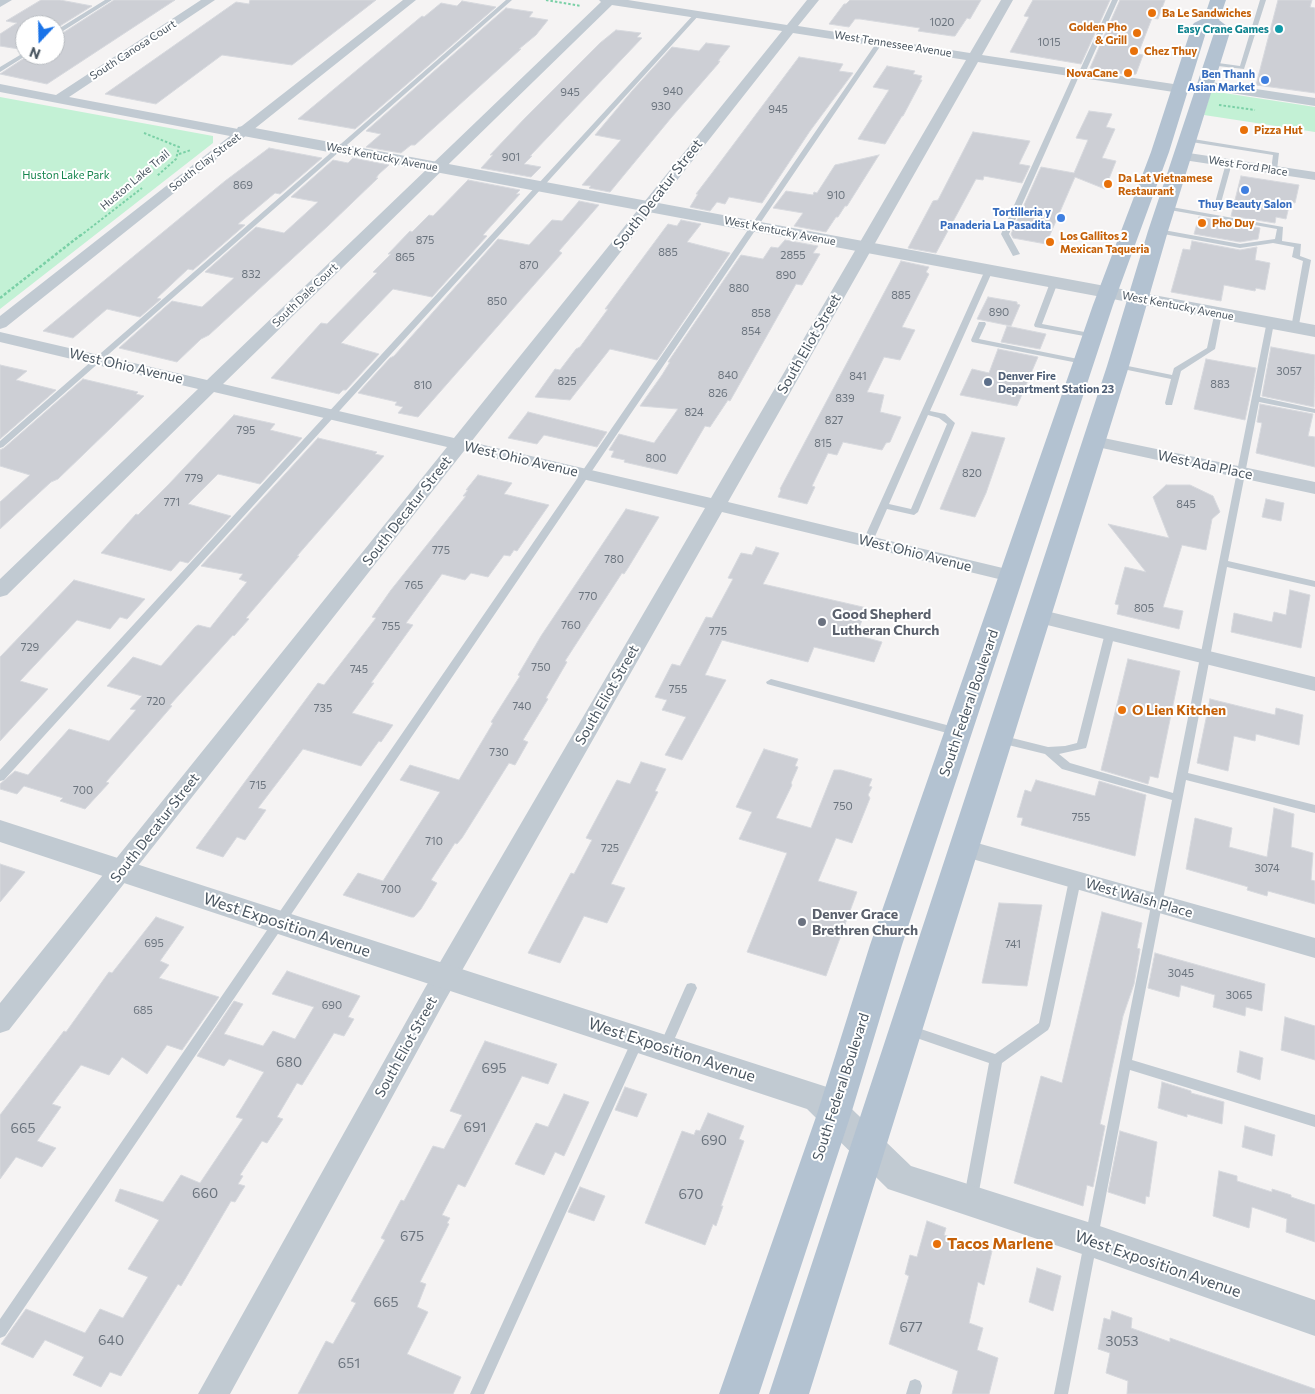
<!DOCTYPE html>
<html>
<head>
<meta charset="utf-8">
<style>
	body { margin:0 }
	#map { position:relative; width:1315px; height:1394px; overflow:hidden; background:#f5f3f3; font-family:Commissioner,sans-serif }
	canvas { display:block }
	.north { position:absolute; left:15px; top:15px; width:50px; height:50px; box-sizing:border-box; background:#fff; border:1px solid #b7bbc0; border-radius:50%; rotate:201deg; font-size:14px; font-weight:700; line-height:20px; text-align:center; color:#4a5661 }
	.north::after { content:''; display:block; margin:auto; width:18px; height:22px; background:#1a73e8; clip-path:polygon(50% 0,100% 100%,50% 72%,0 100%) }
</style>
</head>
<body>
<div id="map">
<canvas width="1315" height="1394"></canvas>
<div class="north">N</div>
</div>
<script>
const c = document.querySelector('canvas').getContext('2d');
c.lineJoin = 'round';
function fillPath(path, color) {
  c.fillStyle = color;
  c.fill(path, 'evenodd');
}
function shape(rows) {
  const path = new Path2D();
  for (const r of rows) {
    path.moveTo(r[0], r[1]);
    for (let i = 2; i < r.length; i += 2) path.lineTo(r[i], r[i + 1]);
  }
  return path;
}
function trace(path, color, width, dash) {
  c.strokeStyle = color;
  c.lineWidth = width;
  c.lineCap = dash ? 'butt' : 'round';
  c.setLineDash(dash || []);
  c.stroke(path);
}
function label(font, color, halo, rows, align = 'center') {
  c.font = font + ' Commissioner,sans-serif';
  c.lineWidth = 4;
  c.setLineDash([]);
  c.textBaseline = 'middle';
  c.strokeStyle = halo;
  c.fillStyle = color;
  for (const [text, x, y, turn = 0] of rows) {
    c.save();
    c.translate(x, y);
    c.rotate((+turn || 0) * Math.PI / 180);
    c.textAlign = isNaN(turn) ? turn : align;
    if (halo) c.strokeText(text, 0, 0);
    c.fillText(text, 0, 0);
    c.restore();
  }
}
fillPath(shape([
	[1211,91,1315,107,1315,132,1204,115],
	[0,97,213,136,213,143,0,309]
]), '#c3f1d5');
const building = shape([
	[41,0,60,0,92,6,55,29,55,25,25,25,25,50,0,46,0,34,17,23,6,21,41,0],
	[114,0,175,0,47,84,0,74,29,55,55,55,55,38,114,0],
	[250,0,376,0,292,65,222,55,156,104,105,94,236,2,249,4,250,0],
	[850,0,981,0,970,19,967,18,955,36,952,36,918,31,920,28,860,19,855,19,849,27,829,24,844,4,846,4,850,0],
	[1033,0,1110,0,1081,64,1010,52,1029,17,1024,16,1033,0],
	[1120,0,1165,0,1158,19,1152,18,1138,54,1143,55,1136,74,1129,75,1090,68,1120,0],
	[1278,0,1312,0,1310,7,1315,8,1315,93,1256,85,1278,0],
	[462,1,496,7,355,129,298,119,422,16,424,17,441,3,457,6,462,1],
	[506,8,533,12,529,17,548,20,536,35,519,49,521,49,415,145,411,145,401,153,366,147,381,134,366,131,506,8],
	[616,30,641,33,637,37,642,38,530,156,532,156,524,164,541,167,531,177,481,168,493,155,490,155,525,118,600,43,616,30],
	[706,43,730,46,718,61,720,61,718,64,671,118,610,192,589,188,591,186,582,185,621,140,595,135,632,91,672,47,699,51,706,43],
	[799,57,843,64,839,71,853,73,810,131,762,203,729,197,725,204,717,202,710,211,690,207,698,194,696,194,712,173,799,57],
	[887,66,915,71,913,74,922,76,920,80,922,80,903,116,902,116,885,144,858,139,889,90,873,87,887,66],
	[1089,111,1112,114,1106,127,1115,129,1102,158,1116,161,1105,189,1075,177,1046,244,1013,238,1011,234,1041,167,1074,173,1088,140,1076,138,1089,111],
	[973,132,1030,141,1019,164,1030,166,1022,183,984,176,983,180,976,179,936,253,908,248,933,201,938,200,973,132],
	[269,148,322,158,280,194,275,193,238,224,245,225,193,270,188,269,157,298,161,299,140,317,107,309,73,338,43,331,225,181,269,148],
	[879,155,847,206,845,206,838,217,836,217,826,232,794,226,803,213,773,208,786,191,813,195,814,192,817,193,835,165,879,155],
	[353,158,389,165,379,174,376,178,378,178,328,226,209,335,201,339,177,362,119,348,172,301,202,307,234,278,205,272,256,227,284,233,318,202,291,197,333,160,348,163,353,158],
	[1241,176,1299,185,1295,203,1290,202,1286,219,1276,217,1275,223,1231,216,1241,176],
	[468,180,520,190,516,194,520,194,483,235,487,236,432,297,393,289,341,343,379,354,346,390,343,390,339,394,271,378,321,323,327,324,377,273,373,272,391,254,388,254,410,231,412,232,429,215,433,216,468,180],
	[579,201,599,205,559,251,562,253,418,417,398,413,403,407,395,405,397,402,358,393,390,358,394,356,498,239,529,245,552,220,562,221,579,201],
	[1199,217,1260,228,1258,239,1240,242,1194,234,1199,217],
	[681,220,701,224,687,242,730,253,657,360,610,349,570,400,535,397,555,369,560,370,576,349,580,347,608,309,605,309,668,224,677,226,681,220],
	[785,240,818,246,813,253,820,254,802,285,796,284,730,401,728,400,710,427,705,426,677,474,624,462,625,460,611,457,614,451,609,450,619,434,654,443,678,409,640,406,662,375,670,362,668,362,741,255,763,259,771,247,778,248,785,240],
	[1192,241,1240,250,1257,247,1255,260,1270,263,1265,290,1256,288,1255,291,1224,285,1221,301,1171,292,1183,249,1190,250,1192,241],
	[901,261,929,267,926,272,929,274,902,327,915,330,900,360,884,357,867,392,884,395,880,412,901,417,890,442,886,443,882,450,843,442,837,455,828,453,812,486,815,487,807,504,778,497,781,490,780,489,901,261],
	[988,297,1017,302,1017,304,1020,305,1011,326,977,319,988,297],
	[1007,326,1046,334,1040,349,1001,342,1007,326],
	[1271,347,1315,355,1314,407,1262,396,1271,347],
	[998,349,1038,357,1017,406,960,395,972,369,989,373,998,349],
	[1206,359,1256,368,1245,420,1194,409,1206,359],
	[0,365,27,371,16,380,56,390,0,439,0,365],
	[83,379,138,392,136,394,144,396,58,479,51,482,0,529,0,502,30,475,0,466,0,450,4,448,83,379],
	[1260,404,1313,414,1308,436,1315,437,1315,467,1256,453,1262,423,1257,422,1260,404],
	[528,412,607,432,597,447,544,435,537,444,508,438,528,412],
	[234,415,275,424,270,430,302,438,260,484,218,474,188,504,231,516,188,563,180,561,171,571,101,553,136,514,138,515,168,485,234,415],
	[972,432,1005,438,986,493,975,517,940,509,972,432],
	[318,438,377,452,375,454,384,456,297,556,299,556,246,618,249,619,234,636,233,635,170,705,172,706,106,782,109,783,85,809,60,801,63,798,24,786,17,794,0,789,0,784,15,771,28,775,69,729,109,741,136,710,130,709,142,696,107,686,133,657,161,666,195,627,198,625,210,628,247,582,239,579,243,574,201,566,318,438],
	[478,475,512,483,504,494,549,505,517,551,514,550,510,556,504,555,488,577,471,573,465,580,442,574,406,623,413,625,371,683,374,683,352,713,393,725,381,742,379,741,361,766,303,749,258,808,266,810,245,840,237,837,223,857,196,848,318,683,324,685,376,618,372,617,391,590,466,496,463,496,468,490,466,490,478,475],
	[1166,485,1190,485,1213,496,1220,512,1212,519,1206,550,1182,545,1163,607,1183,611,1179,629,1117,614,1119,605,1115,604,1125,567,1146,572,1108,524,1169,538,1153,497,1166,485],
	[1266,499,1284,503,1281,521,1262,517,1266,499],
	[626,509,659,517,628,568,624,574,622,573,565,661,567,662,546,698,548,699,523,740,528,742,515,765,509,763,462,838,457,844,455,843,431,880,437,883,421,909,414,917,411,917,343,895,358,873,383,881,440,792,400,780,410,765,459,780,493,723,491,722,520,676,518,675,541,636,626,509],
	[756,547,779,553,763,584,867,608,856,635,882,642,874,662,814,647,808,662,722,640,705,675,726,680,682,760,665,755,686,717,662,710,667,700,655,697,672,664,680,666,706,617,712,618,733,579,728,578,741,553,752,555,756,547],
	[74,580,145,599,127,619,120,617,110,629,77,620,20,681,48,689,0,741,0,657,74,580],
	[1290,590,1310,595,1301,648,1231,632,1234,613,1272,622,1274,612,1286,615,1290,590],
	[1128,659,1180,671,1158,778,1150,776,1148,784,1101,770,1128,659],
	[1210,699,1275,715,1276,708,1303,715,1299,745,1256,734,1255,741,1234,736,1228,771,1197,763,1210,699],
	[764,749,798,759,795,766,798,767,791,783,792,785,776,818,811,828,834,770,841,770,872,779,869,786,872,787,868,795,870,798,852,843,836,838,818,881,857,892,826,976,747,952,787,853,739,839,752,812,736,807,764,749],
	[641,762,666,769,655,791,658,792,611,884,625,888,607,923,584,916,560,963,528,953,571,873,574,874,592,840,586,838,617,780,630,784,641,762],
	[1036,780,1095,796,1099,781,1146,795,1135,856,1021,825,1023,818,1017,817,1025,790,1031,792,1036,780],
	[1274,808,1294,814,1291,847,1313,853,1311,880,1315,881,1315,904,1268,891,1267,896,1247,890,1248,887,1245,886,1186,869,1195,818,1232,828,1229,847,1267,857,1274,808],
	[0,864,25,872,0,902,0,864],
	[999,903,1042,905,1027,986,982,983,999,903],
	[1102,912,1142,923,1137,948,1140,949,1134,984,1123,1016,1100,1124,1105,1126,1093,1187,1087,1185,1083,1206,1014,1183,1041,1076,1062,1083,1102,912],
	[156,917,184,927,160,961,169,965,159,978,219,997,182,1050,167,1045,147,1074,122,1057,109,1075,81,1065,52,1104,61,1107,37,1141,56,1148,42,1167,16,1157,0,1179,0,1115,64,1031,66,1032,109,972,112,973,156,917],
	[1155,953,1265,984,1262,1011,1246,1007,1245,1016,1213,1007,1215,995,1181,985,1179,997,1148,988,1155,953],
	[287,971,360,996,348,1017,354,1019,344,1036,334,1033,302,1085,297,1083,277,1117,283,1119,267,1143,262,1141,240,1175,243,1176,238,1184,245,1186,235,1202,231,1201,181,1286,178,1284,121,1376,110,1372,101,1387,73,1375,84,1357,45,1340,33,1358,1,1344,26,1309,85,1333,100,1309,123,1318,148,1277,128,1269,159,1220,115,1201,120,1189,163,1202,181,1175,200,1183,243,1119,236,1117,264,1072,229,1059,224,1066,197,1056,234,1001,243,1004,224,1034,263,1046,273,1031,295,1039,314,1007,272,994,287,971],
	[1285,1017,1315,1026,1315,1060,1281,1050,1285,1017],
	[485,1041,557,1064,548,1084,522,1076,465,1187,458,1184,442,1215,450,1218,447,1223,449,1224,420,1282,426,1284,417,1307,428,1312,407,1354,461,1377,453,1394,298,1394,326,1341,333,1344,356,1303,351,1301,385,1240,381,1238,401,1200,404,1201,433,1146,444,1149,462,1115,450,1111,485,1041],
	[1240,1051,1263,1058,1260,1080,1237,1072,1240,1051],
	[1162,1082,1191,1091,1191,1093,1224,1102,1222,1124,1187,1114,1187,1117,1158,1108,1162,1082],
	[625,1087,647,1094,637,1117,615,1110,625,1087],
	[564,1094,589,1102,564,1156,555,1152,544,1175,515,1164,536,1123,548,1127,564,1094],
	[708,1113,744,1126,739,1139,744,1141,721,1206,723,1206,716,1226,713,1224,705,1245,645,1223,682,1131,694,1135,696,1130,700,1131,708,1113],
	[1245,1126,1275,1135,1272,1156,1242,1147,1245,1126],
	[1120,1131,1157,1142,1149,1197,1146,1196,1145,1204,1108,1192,1120,1131],
	[1219,1171,1237,1176,1237,1181,1272,1192,1272,1189,1291,1195,1291,1197,1315,1205,1315,1242,1286,1232,1287,1219,1252,1207,1249,1228,1213,1216,1219,1171],
	[580,1187,605,1196,594,1221,568,1212,580,1187],
	[927,1221,946,1228,944,1235,992,1251,984,1285,978,1282,969,1323,983,1328,977,1350,998,1358,989,1394,952,1394,958,1371,889,1344,909,1276,905,1274,910,1255,917,1257,927,1221],
	[1037,1268,1061,1276,1053,1311,1029,1302,1037,1268],
	[1112,1311,1132,1318,1131,1328,1170,1342,1170,1338,1315,1389,1315,1394,1127,1394,1128,1381,1106,1373,1110,1353,1098,1349,1104,1318,1110,1320,1112,1311]
]);
fillPath(building, '#cdcfd5');
trace(building, '#d7d9de', 1);
trace(shape([
	[546,0,581,6],
	[1219,105,1255,110],
	[144,133,179,147,176,159,157,176],
	[179,154,191,150],
	[80,236,142,188]
]), '#7ad0a6', 2, [2.5, 2]);
trace(shape([
	[0,298,82,234]
]), '#7ad0a6', 2.5, [3, 2]);
fillPath(shape([
	[105,0,112,0,55,36,55,31,105,0],
	[506,0,512,0,3,447,0,448,0,441,506,0],
	[1112,0,1118,0,1085,73,1082,75,1080,74,1009,234,1020,254,1013,256,1001,234,1074,73,1077,71,1079,72,1112,0],
	[1260,0,1266,0,1244,69,1209,65,1208,64,1211,62,1240,66,1260,0],
	[695,13,700,14,4,780,0,781,0,770,695,13],
	[880,40,883,42,5,1336,0,1338,0,1319,877,42,880,40],
	[25,52,25,55,27,55,0,72,0,67,25,52],
	[1187,138,1279,153,1277,170,1274,172,1271,170,1273,155,1185,141,1184,140,1187,138],
	[1229,161,1232,163,1219,210,1214,211,1213,210,1226,163,1229,161],
	[1166,206,1283,227,1282,241,1301,244,1300,256,1311,260,1298,330,1292,330,1291,328,1303,261,1292,257,1294,247,1273,243,1240,248,1158,233,1154,231,1158,229,1240,244,1275,239,1277,229,1164,209,1163,208,1166,206],
	[986,268,993,270,930,411,945,414,955,423,918,512,914,515,887,509,873,541,868,544,865,543,863,541,986,268],
	[928,415,939,418,947,424,911,509,889,504,928,415],
	[1051,280,1054,280,1058,282,1042,324,1095,334,1095,338,1035,327,1034,325,1051,280],
	[1215,311,1221,311,1222,313,1215,349,1181,371,1172,405,1166,405,1165,403,1171,379,1118,368,1114,366,1118,364,1172,375,1174,368,1207,348,1215,311],
	[1267,321,1270,321,1274,323,1260,397,1315,409,1315,413,1259,402,1228,561,1315,581,1315,587,1227,567,1188,773,1315,805,1315,813,1186,780,1132,1060,1315,1115,1315,1127,1130,1070,1068,1394,1054,1394,1172,800,1062,769,1045,754,1000,743,995,739,1000,735,1048,747,1065,746,1077,743,1105,633,1110,630,1113,631,1115,633,1087,745,1086,748,1059,754,1070,763,1173,793,1267,321],
	[979,322,985,322,986,324,979,339,1083,360,1087,362,1083,364,972,342,971,340,979,322],
	[771,679,958,728,963,732,958,736,767,684,766,682,771,679],
	[1075,876,1079,877,1081,880,1050,1026,1048,1030,1002,1063,978,1197,976,1201,971,1203,966,1201,964,1197,989,1063,905,1034,903,1030,905,1026,909,1025,995,1054,1039,1023,1069,880,1071,877,1075,876],
	[691,983,695,984,697,988,671,1047,669,1051,665,1052,661,1051,659,1047,685,988,687,984,691,983],
	[638,1035,642,1036,644,1040,484,1394,470,1394,632,1040,634,1036,638,1035],
	[915,1379,920,1381,922,1386,920,1394,906,1394,910,1381,915,1379]
]), '#c1cad2');
fillPath(shape([
	[0,0,12,0,0,7,0,0],
	[201,0,215,0,69,97,238,129,403,0,416,0,6,327,0,329,0,316,230,136,0,92,0,84,56,95,201,0],
	[599,0,628,0,787,25,807,0,819,0,798,26,970,53,1001,0,1013,0,982,55,1180,85,1187,89,1180,93,978,62,728,502,1011,570,1018,571,1021,576,1018,581,1011,582,722,512,443,1004,230,1394,198,1394,425,988,705,508,464,451,9,1030,0,1033,0,1003,447,447,214,392,7,595,0,597,0,579,198,389,0,342,0,332,207,380,601,2,599,0],
	[612,5,782,31,454,438,223,384,612,5],
	[793,33,966,60,711,498,471,442,793,33],
	[1204,81,1315,98,1315,106,1199,88,1198,85,1199,82,1204,81],
	[1182,152,1315,172,1315,180,1177,159,1175,156,1177,153,1182,152],
	[1094,436,1315,482,1315,494,1088,445,1085,441,1088,437,1094,436],
	[1038,609,1315,677,1315,691,1031,621,1028,616,1031,611,1038,609],
	[963,839,1315,938,1315,958,955,854,951,848,955,842,963,839]
]), '#c1cad2');
fillPath(shape([
	[244,126,1315,325,1315,337,238,135,236,131,238,127,244,126],
	[0,820,830,1088,911,1166,1091,1223,1315,1300,1315,1336,1091,1257,888,1189,807,1109,0,842,0,820]
]), '#c1cad2');
fillPath(shape([
	[1210,0,1226,0,1219,20,1231,29,1168,231,1129,366,809,1394,769,1394,1107,366,1148,231,1215,30,1210,27,1207,29,1169,152,1113,305,902,945,851,1114,759,1394,719,1394,817,1114,870,945,1093,305,1151,152,1192,26,1194,23,1204,18,1210,0]
]), '#b3c2d1');
for (const [x, y, r, color] of [
	[1152,13,5,"#e8710a"],
	[1279,29,5,"#0f9aa8"],
	[1137,33,5,"#e8710a"],
	[1134,51,5,"#e8710a"],
	[1128,73,5,"#e8710a"],
	[1265,80,5,"#3f7fe0"],
	[1244,130,5,"#e8710a"],
	[1108,184,5,"#e8710a"],
	[1245,190,5,"#3f7fe0"],
	[1061,218,5,"#3f7fe0"],
	[1202,223,5,"#e8710a"],
	[1050,242,5,"#e8710a"],
	[988,382,5,"#5c6f8a"],
	[822,622,5,"#6b7280"],
	[1122,710,5,"#e8710a"],
	[802,922,5,"#6b7280"],
	[937,1244,5,"#e8710a"]
]) {
  const dot = new Path2D();
  dot.arc(x, y, r, 0, 2 * Math.PI);
  c.fillStyle = color;
  c.fill(dot);
  trace(dot, '#fff', 2);
}
label('bold 11px', '#c56008', '#fff', [
	["Ba Le Sandwiches",1162,13],
	["Golden Pho",1127,27,"right"],
	["& Grill",1127,40,"right"],
	["Chez Thuy",1144,51],
	["NovaCane",1118,73,"right"],
	["Pizza Hut",1254,130],
	["Da Lat Vietnamese",1118,178],
	["Restaurant",1118,191],
	["Pho Duy",1212,223],
	["Los Gallitos 2",1060,236],
	["Mexican Taqueria",1060,249]
], 'left');
label('11px', '#6b747e', null, [
	["1020",942,22],
	["1015",1049,42],
	["940",673,91],
	["945",570,92],
	["930",661,106],
	["945",778,109],
	["901",511,157],
	["869",243,185],
	["910",836,195],
	["875",425,240],
	["885",668,252],
	["2855",793,255],
	["865",405,257],
	["870",529,265],
	["832",251,274],
	["890",786,275],
	["880",739,288],
	["885",901,295],
	["850",497,301],
	["890",999,312],
	["858",761,313],
	["854",751,331],
	["3057",1289,371],
	["840",728,375],
	["841",858,376],
	["825",567,381],
	["883",1220,384],
	["810",423,385],
	["826",718,393],
	["839",845,398],
	["824",694,412],
	["827",834,420],
	["795",246,430],
	["815",823,443],
	["800",656,458],
	["820",972,473],
	["779",194,478],
	["771",172,502],
	["845",1186,504],
	["775",441,550],
	["780",614,559],
	["765",414,585],
	["770",588,596],
	["805",1144,608],
	["760",571,625],
	["755",391,626],
	["775",718,631],
	["729",30,647],
	["750",541,667],
	["745",359,669],
	["755",678,689],
	["720",156,701],
	["740",522,706],
	["735",323,708],
	["730",499,752],
	["715",258,785],
	["700",83,790],
	["750",843,806],
	["755",1081,817],
	["710",434,841],
	["725",610,848],
	["3074",1267,868],
	["700",391,889],
	["695",154,943],
	["741",1013,944],
	["3045",1181,973],
	["3065",1239,995],
	["690",332,1005],
	["685",143,1010]
]);
label('bold 11px', '#0d838f', '#fff', [
	["Easy Crane Games",1269,29]
], 'right');
label('11px', '#4a5661', '#fff', [
	["West Tennessee Avenue",893,44,9],
	["South Canosa Court",133,50,-33],
	["West Kentucky Avenue",382,157,11],
	["South Clay Street",205,162,-38],
	["West Ford Place",1248,166,9],
	["Huston Lake Trail",135,180,-40],
	["West Kentucky Avenue",780,231,11],
	["South Dale Court",305,295,-44],
	["West Kentucky Avenue",1178,306,11]
]);
label('bold 11px', '#366cbe', '#fff', [
	["Ben Thanh",1255,74],
	["Asian Market",1255,87],
	["Thuy Beauty Salon",1245,204,"center"],
	["Tortilleria y",1051,212],
	["Panaderia La Pasadita",1051,225]
], 'right');
label('11px', '#17864f', '#fff', [
	["Huston Lake Park",66,175]
]);
label('bold 11px', '#4e5e75', '#fff', [
	["Denver Fire",998,376],
	["Department Station 23",998,389]
], 'left');
label('14px', '#4a5661', '#fff', [
	["South Decatur Street",658,194,-52],
	["South Eliot Street",809,344,-60],
	["West Ohio Avenue",126,366,13],
	["West Ohio Avenue",521,459,13],
	["West Ada Place",1205,465,12],
	["South Decatur Street",407,511,-52],
	["West Ohio Avenue",915,553,14],
	["South Eliot Street",607,695,-60],
	["South Federal Boulevard",969,703,-71],
	["South Decatur Street",155,828,-52],
	["West Walsh Place",1139,898,16],
	["South Eliot Street",406,1047,-61],
	["South Federal Boulevard",841,1087,-72]
]);
label('bold 14px', '#5b616d', '#fff', [
	["Good Shepherd",832,614],
	["Lutheran Church",832,630],
	["Denver Grace",812,914],
	["Brethren Church",812,930]
], 'left');
label('bold 14px', '#c56008', '#fff', [
	["O Lien Kitchen",1132,710]
], 'left');
label('14px', '#6b747e', null, [
	["680",289,1062],
	["695",494,1068],
	["691",475,1127],
	["665",23,1128],
	["690",714,1140],
	["660",205,1193],
	["670",691,1194],
	["675",412,1236],
	["665",386,1302],
	["677",911,1327],
	["640",111,1340],
	["3053",1122,1341],
	["651",349,1363]
]);
label('16px', '#4a5661', '#fff', [
	["West Exposition Avenue",287,925,18],
	["West Exposition Avenue",672,1050,18],
	["West Exposition Avenue",1158,1264,19]
]);
label('bold 16px', '#c56008', '#fff', [
	["Tacos Marlene",947,1244]
], 'left');
</script>
</body>
</html>
